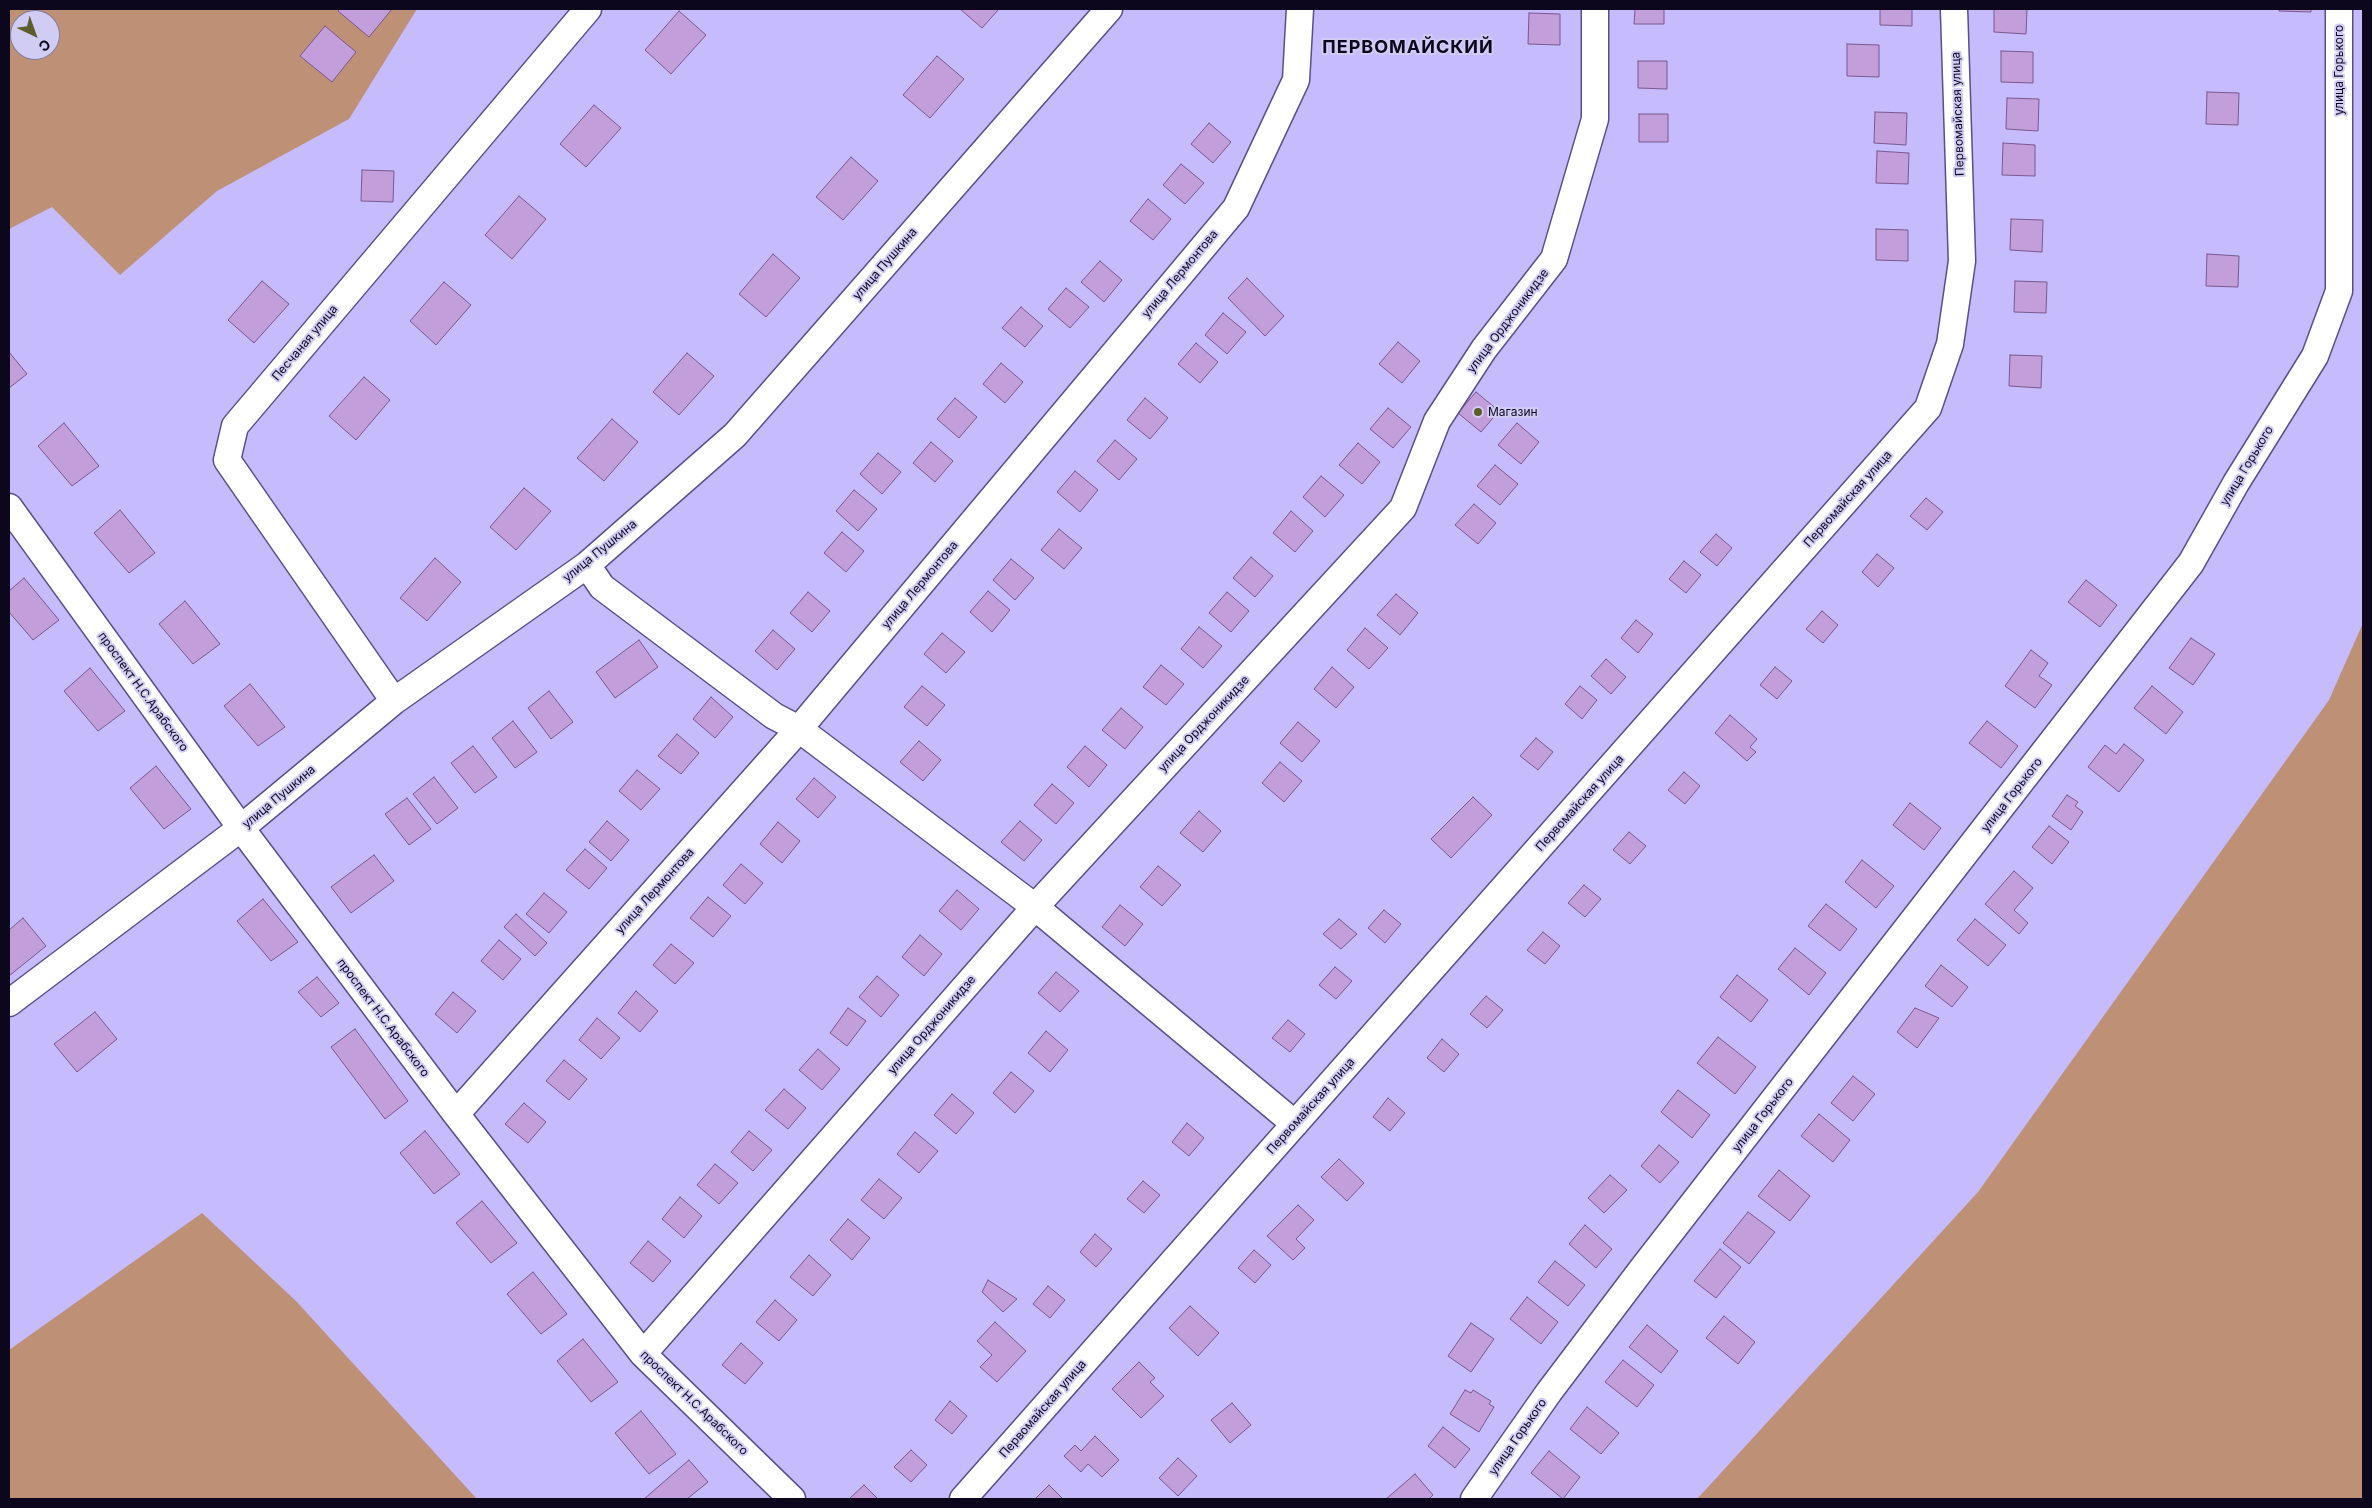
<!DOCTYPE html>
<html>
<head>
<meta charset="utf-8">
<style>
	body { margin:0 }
	#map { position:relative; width:2372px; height:1508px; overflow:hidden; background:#c5bbfd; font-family:Inter,sans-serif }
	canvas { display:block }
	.frame { position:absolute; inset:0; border:10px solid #0c071d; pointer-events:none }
	.north { position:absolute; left:10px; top:10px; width:50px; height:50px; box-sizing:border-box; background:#d1ccf4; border:1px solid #827d9e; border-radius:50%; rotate:138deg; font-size:14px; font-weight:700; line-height:20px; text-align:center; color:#0c071d }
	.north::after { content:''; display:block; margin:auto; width:18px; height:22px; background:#5b5d2b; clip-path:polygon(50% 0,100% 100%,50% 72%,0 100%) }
</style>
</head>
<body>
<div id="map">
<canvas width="2372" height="1508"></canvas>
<div class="frame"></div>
<div class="north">С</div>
</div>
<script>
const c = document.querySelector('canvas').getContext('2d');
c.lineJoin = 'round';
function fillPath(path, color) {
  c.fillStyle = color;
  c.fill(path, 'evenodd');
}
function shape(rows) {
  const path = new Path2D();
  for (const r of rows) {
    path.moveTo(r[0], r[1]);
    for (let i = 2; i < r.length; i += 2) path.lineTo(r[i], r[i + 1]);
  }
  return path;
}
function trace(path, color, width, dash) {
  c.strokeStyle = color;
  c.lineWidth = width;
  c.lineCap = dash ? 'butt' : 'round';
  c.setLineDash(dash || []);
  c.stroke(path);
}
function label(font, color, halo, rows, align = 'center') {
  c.font = font + ' Inter,sans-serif';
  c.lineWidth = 4;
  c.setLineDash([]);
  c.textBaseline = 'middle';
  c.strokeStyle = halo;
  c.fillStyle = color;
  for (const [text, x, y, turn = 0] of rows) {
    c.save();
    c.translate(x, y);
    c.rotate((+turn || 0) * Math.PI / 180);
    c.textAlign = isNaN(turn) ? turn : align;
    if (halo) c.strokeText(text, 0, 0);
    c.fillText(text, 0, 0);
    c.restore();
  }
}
fillPath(shape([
	[9,9,417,9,349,119,217,191,120,275,52,207,9,229],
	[20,20,50,20,50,50,20,50],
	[2363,623,2363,1499,1697,1499,1978,1192,2329,700],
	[202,1213,296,1301,477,1499,9,1499,9,1350]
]), '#be9177');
const building = shape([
	[340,9,392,9,369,37,338,11,340,9],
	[960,9,999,9,982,28,960,9],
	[1635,9,1664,9,1664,24,1634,24,1635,9],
	[1880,9,1912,9,1912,26,1880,25,1880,9],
	[1994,9,2027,9,2026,34,1994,32,1994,9],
	[2279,9,2311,9,2311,12,2279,11,2279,9],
	[679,11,706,35,671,74,645,50,679,11],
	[1529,13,1560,14,1560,45,1528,44,1529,13],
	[325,26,356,52,332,82,300,56,325,26],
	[1847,44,1879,45,1879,77,1847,76,1847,44],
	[2001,51,2033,52,2033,83,2001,82,2001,51],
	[937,56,964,79,930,118,903,95,937,56],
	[1638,61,1667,61,1667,89,1638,88,1638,61],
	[2207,92,2239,93,2238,125,2206,124,2207,92],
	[2007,98,2039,99,2038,131,2006,129,2007,98],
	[594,105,621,128,586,167,560,144,594,105],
	[1875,112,1907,113,1906,145,1874,143,1875,112],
	[1639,114,1668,114,1668,142,1639,142,1639,114],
	[1209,123,1231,142,1213,163,1191,144,1209,123],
	[2003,143,2035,145,2035,176,2002,175,2003,143],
	[1877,151,1909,153,1908,184,1876,183,1877,151],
	[851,157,878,181,843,220,816,197,851,157],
	[1181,164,1204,183,1185,204,1163,185,1181,164],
	[362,170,394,171,393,202,361,201,362,170],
	[519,196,546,219,512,259,485,235,519,196],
	[1148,199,1171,219,1153,240,1130,221,1148,199],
	[2011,219,2043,220,2042,252,2010,250,2011,219],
	[1876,229,1908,230,1908,261,1876,260,1876,229],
	[773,254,800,278,766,317,739,294,773,254],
	[2207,254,2239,256,2238,287,2206,286,2207,254],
	[1100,261,1122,280,1104,302,1081,282,1100,261],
	[1247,278,1284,316,1265,336,1228,298,1247,278],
	[262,281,289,304,254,343,228,320,262,281],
	[2015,281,2047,282,2046,313,2014,312,2015,281],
	[444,282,471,305,436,345,410,321,444,282],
	[1066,288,1089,307,1070,328,1048,309,1066,288],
	[1021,307,1043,326,1025,347,1002,328,1021,307],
	[1223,313,1246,332,1227,354,1205,335,1223,313],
	[1398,342,1420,361,1402,383,1379,364,1398,342],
	[1196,343,1218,362,1200,383,1178,364,1196,343],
	[9,352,27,374,9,388,9,352],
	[687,353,714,376,679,415,653,392,687,353],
	[2010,355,2042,356,2041,388,2009,386,2010,355],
	[1001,363,1023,382,1005,403,983,384,1001,363],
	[364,377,390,400,356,440,329,416,364,377],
	[1476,392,1499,411,1481,432,1458,413,1476,392],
	[955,398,977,417,959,438,937,419,955,398],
	[1145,398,1168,418,1150,439,1127,420,1145,398],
	[1388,408,1411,427,1393,448,1370,429,1388,408],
	[612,419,638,442,604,481,577,458,612,419],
	[64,423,99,466,72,486,38,446,64,423],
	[1517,423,1539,442,1521,464,1498,445,1517,423],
	[1115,440,1137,459,1119,480,1097,461,1115,440],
	[931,442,953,461,935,482,913,463,931,442],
	[1358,443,1380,462,1362,484,1339,465,1358,443],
	[878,453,901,472,882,494,860,474,878,453],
	[1495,465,1518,484,1500,505,1477,486,1495,465],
	[1075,471,1098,490,1080,512,1057,492,1075,471],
	[1321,476,1344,495,1325,517,1303,497,1321,476],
	[524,488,551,511,516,550,490,527,524,488],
	[854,490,877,509,858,531,836,511,854,490],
	[1926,498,1943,512,1927,530,1910,516,1926,498],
	[1474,504,1496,523,1478,544,1455,525,1474,504],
	[120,510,155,553,129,573,94,533,120,510],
	[1291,511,1313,531,1295,552,1273,533,1291,511],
	[1059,529,1082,548,1064,569,1041,550,1059,529],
	[842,532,864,551,846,572,824,553,842,532],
	[1716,534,1732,548,1717,566,1700,552,1716,534],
	[1877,554,1894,568,1878,587,1862,572,1877,554],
	[1251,557,1273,576,1255,597,1233,578,1251,557],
	[435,558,461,582,427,621,400,598,435,558],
	[1011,559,1034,578,1015,600,993,580,1011,559],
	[1684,561,1701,575,1686,593,1669,579,1684,561],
	[24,578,59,620,33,640,9,612,9,591,24,578],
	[2086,580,2117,605,2100,627,2068,602,2086,580],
	[988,591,1010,610,992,632,970,612,988,591],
	[808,592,830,611,812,632,790,613,808,592],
	[1227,592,1249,611,1231,632,1209,613,1227,592],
	[1396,594,1418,613,1400,635,1377,615,1396,594],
	[185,601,220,644,193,664,159,624,185,601],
	[1822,611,1838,625,1823,643,1806,629,1822,611],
	[1636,620,1653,634,1638,653,1621,638,1636,620],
	[1199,627,1222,646,1203,668,1181,649,1199,627],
	[1365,628,1388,648,1369,669,1347,650,1365,628],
	[773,630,795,649,777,670,755,651,773,630],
	[942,633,965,652,946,673,924,654,942,633],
	[2191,638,2215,654,2193,685,2169,668,2191,638],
	[639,640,658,667,615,698,596,672,639,640],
	[2031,650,2048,663,2039,676,2052,685,2035,708,2005,686,2031,650],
	[1606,659,1626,677,1611,694,1591,676,1606,659],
	[1161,665,1184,684,1166,705,1143,687,1161,665],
	[1332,667,1354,687,1336,708,1314,689,1332,667],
	[1775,667,1792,681,1777,699,1760,685,1775,667],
	[90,668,125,711,98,731,64,691,90,668],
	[250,684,285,727,258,746,224,706,250,684],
	[922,686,945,705,927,726,904,707,922,686],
	[1580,686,1597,700,1582,719,1565,704,1580,686],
	[2152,686,2183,712,2166,734,2134,708,2152,686],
	[549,691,573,722,551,739,528,708,549,691],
	[711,697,733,717,715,738,693,719,711,697],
	[1121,708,1143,727,1125,749,1102,730,1121,708],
	[1730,715,1757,739,1750,747,1756,752,1747,761,1715,733,1730,715],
	[513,721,537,752,515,768,492,738,513,721],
	[1987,721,2018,746,2001,768,1969,743,1987,721],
	[1298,722,1320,741,1302,762,1280,743,1298,722],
	[677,734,699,753,681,774,658,756,677,734],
	[1536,738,1553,752,1538,770,1520,756,1536,738],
	[919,741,941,760,923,781,900,762,919,741],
	[2124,744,2144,760,2119,792,2088,767,2105,745,2116,754,2124,744],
	[473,746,497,777,475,793,451,763,473,746],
	[1085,746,1107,765,1089,787,1067,767,1085,746],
	[1280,762,1302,781,1284,802,1262,783,1280,762],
	[156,766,191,809,164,829,130,788,156,766],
	[637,770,660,789,641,810,619,791,637,770],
	[1684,772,1700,786,1685,804,1668,790,1684,772],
	[434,777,458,808,437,824,413,794,434,777],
	[814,778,836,797,818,818,796,799,814,778],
	[1052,784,1074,803,1056,824,1034,805,1052,784],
	[2067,795,2078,802,2075,806,2083,812,2071,830,2052,816,2067,795],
	[1473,797,1492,815,1451,858,1431,839,1473,797],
	[407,798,431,829,409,845,385,814,407,798],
	[1910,803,1941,828,1924,850,1893,825,1910,803],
	[1199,811,1221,831,1203,852,1180,833,1199,811],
	[607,821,629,840,611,861,589,842,607,821],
	[1020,821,1042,840,1024,861,1001,842,1020,821],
	[778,822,800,841,782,863,760,844,778,822],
	[2049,826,2069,842,2052,864,2032,847,2049,826],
	[1629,832,1646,846,1630,864,1613,850,1629,832],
	[585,849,607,868,589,889,566,870,585,849],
	[374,855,394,881,351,913,331,887,374,855],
	[1862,860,1894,886,1876,908,1845,882,1862,860],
	[741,864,763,883,745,904,723,885,741,864],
	[1158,866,1181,885,1162,906,1140,887,1158,866],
	[2014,871,2033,888,2014,910,2028,923,2019,934,1985,904,2014,871],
	[1584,885,1601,899,1585,917,1568,903,1584,885],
	[957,890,979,909,961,930,939,911,957,890],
	[544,893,567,912,549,933,526,914,544,893],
	[708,897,731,916,713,937,690,918,708,897],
	[263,899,298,942,271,961,237,921,263,899],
	[1826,904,1857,929,1840,951,1808,926,1826,904],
	[1120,905,1143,924,1125,946,1102,927,1120,905],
	[1384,910,1401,924,1385,943,1368,928,1384,910],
	[516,914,547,943,535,956,504,927,516,914],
	[23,918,46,946,9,976,9,930,23,918],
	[1339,919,1357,934,1341,949,1323,934,1339,919],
	[1975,919,2006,945,1988,966,1957,940,1975,919],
	[1543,932,1560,946,1545,964,1527,950,1543,932],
	[920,935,942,954,924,976,902,957,920,935],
	[499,940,521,959,503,980,481,961,499,940],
	[671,944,694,963,675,984,653,965,671,944],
	[1795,948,1826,973,1809,995,1778,969,1795,948],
	[1941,965,1968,987,1952,1007,1925,986,1941,965],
	[1335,967,1352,981,1336,999,1319,985,1335,967],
	[1056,972,1079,991,1060,1012,1038,993,1056,972],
	[1737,975,1768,1000,1751,1022,1720,997,1737,975],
	[877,976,899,995,881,1017,859,997,877,976],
	[317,977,339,1003,321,1017,298,992,317,977],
	[636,991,658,1011,640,1032,618,1013,636,991],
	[453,992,476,1011,457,1033,435,1014,453,992],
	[1486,996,1503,1010,1487,1028,1470,1014,1486,996],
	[848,1008,866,1021,847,1046,830,1033,848,1008],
	[1915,1008,1939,1018,1917,1048,1897,1032,1915,1008],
	[95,1012,117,1039,77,1072,54,1044,95,1012],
	[597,1018,620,1038,601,1059,579,1040,597,1018],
	[1288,1020,1305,1034,1290,1052,1272,1038,1288,1020],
	[355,1029,408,1101,385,1119,331,1047,355,1029],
	[1046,1031,1068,1050,1050,1072,1028,1053,1046,1031],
	[1718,1037,1756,1067,1735,1094,1697,1063,1718,1037],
	[1442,1039,1459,1054,1444,1072,1427,1058,1442,1039],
	[818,1049,840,1069,822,1090,799,1070,818,1049],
	[564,1060,587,1079,569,1100,546,1081,564,1060],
	[1011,1072,1034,1091,1015,1113,993,1093,1011,1072],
	[1853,1076,1875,1094,1853,1121,1831,1103,1853,1076],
	[784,1089,806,1108,788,1129,765,1110,784,1089],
	[1678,1090,1710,1115,1692,1138,1661,1112,1678,1090],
	[952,1094,974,1113,956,1134,934,1115,952,1094],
	[1388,1098,1405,1113,1390,1131,1373,1117,1388,1098],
	[524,1103,546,1122,528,1143,505,1124,524,1103],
	[1819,1114,1850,1140,1833,1162,1801,1136,1819,1114],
	[1187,1123,1204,1138,1189,1156,1172,1142,1187,1123],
	[425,1131,460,1174,434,1194,400,1153,425,1131],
	[749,1131,772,1150,753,1171,731,1152,749,1131],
	[915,1132,938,1151,919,1173,897,1154,915,1132],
	[1659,1145,1679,1162,1660,1183,1641,1166,1659,1145],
	[1339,1159,1364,1183,1347,1201,1321,1177,1339,1159],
	[715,1164,738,1183,719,1204,697,1185,715,1164],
	[1779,1170,1810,1196,1790,1221,1758,1196,1779,1170],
	[1610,1175,1627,1190,1604,1213,1588,1198,1610,1175],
	[879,1179,902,1198,884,1219,861,1200,879,1179],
	[1143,1181,1160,1195,1144,1213,1127,1199,1143,1181],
	[680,1197,702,1216,684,1238,662,1219,680,1197],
	[482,1201,517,1243,491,1263,456,1223,482,1201],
	[1298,1205,1314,1220,1296,1239,1305,1248,1293,1260,1267,1236,1298,1205],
	[1748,1212,1775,1232,1749,1264,1723,1243,1748,1212],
	[848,1219,870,1238,852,1260,830,1240,848,1219],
	[1585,1225,1612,1249,1596,1268,1569,1244,1585,1225],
	[1095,1234,1112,1249,1096,1267,1080,1252,1095,1234],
	[648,1241,671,1261,653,1282,630,1263,648,1241],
	[1720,1249,1741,1267,1716,1298,1694,1281,1720,1249],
	[1254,1250,1271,1265,1255,1283,1238,1268,1254,1250],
	[809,1255,831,1275,813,1296,790,1277,809,1255],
	[1555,1261,1585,1285,1568,1306,1538,1282,1555,1261],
	[533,1272,567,1314,541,1334,507,1294,533,1272],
	[988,1280,1017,1299,1003,1312,982,1292,988,1280],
	[1048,1286,1065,1300,1050,1318,1033,1304,1048,1286],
	[1527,1297,1558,1322,1541,1344,1510,1319,1527,1297],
	[775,1300,797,1320,779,1341,756,1322,775,1300],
	[1190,1306,1219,1333,1198,1356,1169,1328,1190,1306],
	[1724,1316,1755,1342,1738,1364,1706,1338,1724,1316],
	[995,1322,1026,1351,997,1382,980,1367,992,1355,977,1341,995,1322],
	[1471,1323,1494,1339,1471,1372,1448,1356,1471,1323],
	[1647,1325,1678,1351,1661,1373,1629,1347,1647,1325],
	[583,1339,618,1382,591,1402,557,1361,583,1339],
	[741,1343,763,1363,745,1384,722,1365,741,1343],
	[1623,1360,1654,1385,1637,1407,1605,1382,1623,1360],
	[1139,1362,1155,1378,1150,1382,1164,1396,1141,1418,1112,1389,1139,1362],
	[1465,1390,1471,1393,1473,1390,1491,1401,1489,1404,1494,1407,1479,1432,1450,1414,1465,1390],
	[950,1401,967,1416,952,1434,935,1420,950,1401],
	[1232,1403,1251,1425,1230,1443,1211,1420,1232,1403],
	[1587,1407,1619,1433,1601,1454,1570,1429,1587,1407],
	[641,1411,676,1454,649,1474,615,1433,641,1411],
	[1443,1427,1470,1449,1455,1468,1428,1446,1443,1427],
	[1095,1436,1119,1460,1102,1477,1088,1464,1081,1472,1064,1456,1075,1445,1081,1451,1095,1436],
	[911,1450,927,1465,911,1482,894,1467,911,1450],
	[1549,1451,1580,1477,1563,1499,1531,1473,1549,1451],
	[1178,1458,1197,1476,1178,1496,1159,1478,1178,1458],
	[689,1460,708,1482,687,1499,644,1499,689,1460],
	[1415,1474,1433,1495,1429,1499,1386,1499,1415,1474],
	[864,1485,878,1499,849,1499,864,1485],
	[1049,1485,1063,1499,1035,1499,1049,1485]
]);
fillPath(building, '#c29eda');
trace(building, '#79588f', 1);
const minor = shape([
	[9,507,241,828,456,1114,643,1354,792,1499],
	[587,565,602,587,774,716,799,729,1035,907,1295,1124],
	[394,701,227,460,235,426,588,9],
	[9,1003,241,828,394,701,587,565,735,435,1109,9],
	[456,1114,799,729,1236,208,1296,80,1300,9],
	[643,1354,1035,907,1403,508,1437,421,1484,349,1554,259,1595,119,1595,9],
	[963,1499,1928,408,1950,344,1962,261,1954,9],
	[1474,1499,1549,1392,1642,1269,2191,563,2236,483,2315,356,2339,291,2339,9]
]);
trace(minor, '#5b4f89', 29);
trace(minor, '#fff', 26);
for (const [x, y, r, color] of [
	[1478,412,5,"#5b5d2b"]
]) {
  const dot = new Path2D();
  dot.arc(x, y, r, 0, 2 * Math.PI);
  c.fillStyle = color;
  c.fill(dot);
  trace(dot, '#d1ccf4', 2);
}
label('12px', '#0c071d', '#d1ccf4', [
	["улица Горького",2339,70,-90],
	["Первомайская улица",1958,114,-92],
	["улица Пушкина",885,264,-49],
	["улица Лермонтова",1180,274,-50],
	["улица Орджоникидзе",1508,321,-53],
	["Песчаная улица",305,343,-50],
	["улица Горького",2247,466,-59],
	["Первомайская улица",1848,499,-48],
	["улица Пушкина",600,551,-39],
	["улица Лермонтова",920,585,-50],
	["проспект Н.С.Арабского",143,692,54],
	["улица Орджоникидзе",1204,724,-47],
	["улица Горького",2012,795,-52],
	["улица Пушкина",279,797,-40],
	["Первомайская улица",1580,803,-48],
	["улица Лермонтова",655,891,-48],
	["проспект Н.С.Арабского",383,1018,53],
	["улица Орджоникидзе",932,1025,-49],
	["Первомайская улица",1311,1106,-48],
	["улица Горького",1763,1115,-52],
	["проспект Н.С.Арабского",694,1403,44],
	["Первомайская улица",1043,1409,-49],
	["улица Горького",1518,1437,-55]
]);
label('12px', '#0c071d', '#d1ccf4', [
	["Магазин",1488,412]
], 'left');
c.letterSpacing = '1px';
label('bold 18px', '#0c071d', '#d1ccf4', [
	["ПЕРВОМАЙСКИЙ",1408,48]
]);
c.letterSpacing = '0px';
</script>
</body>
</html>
